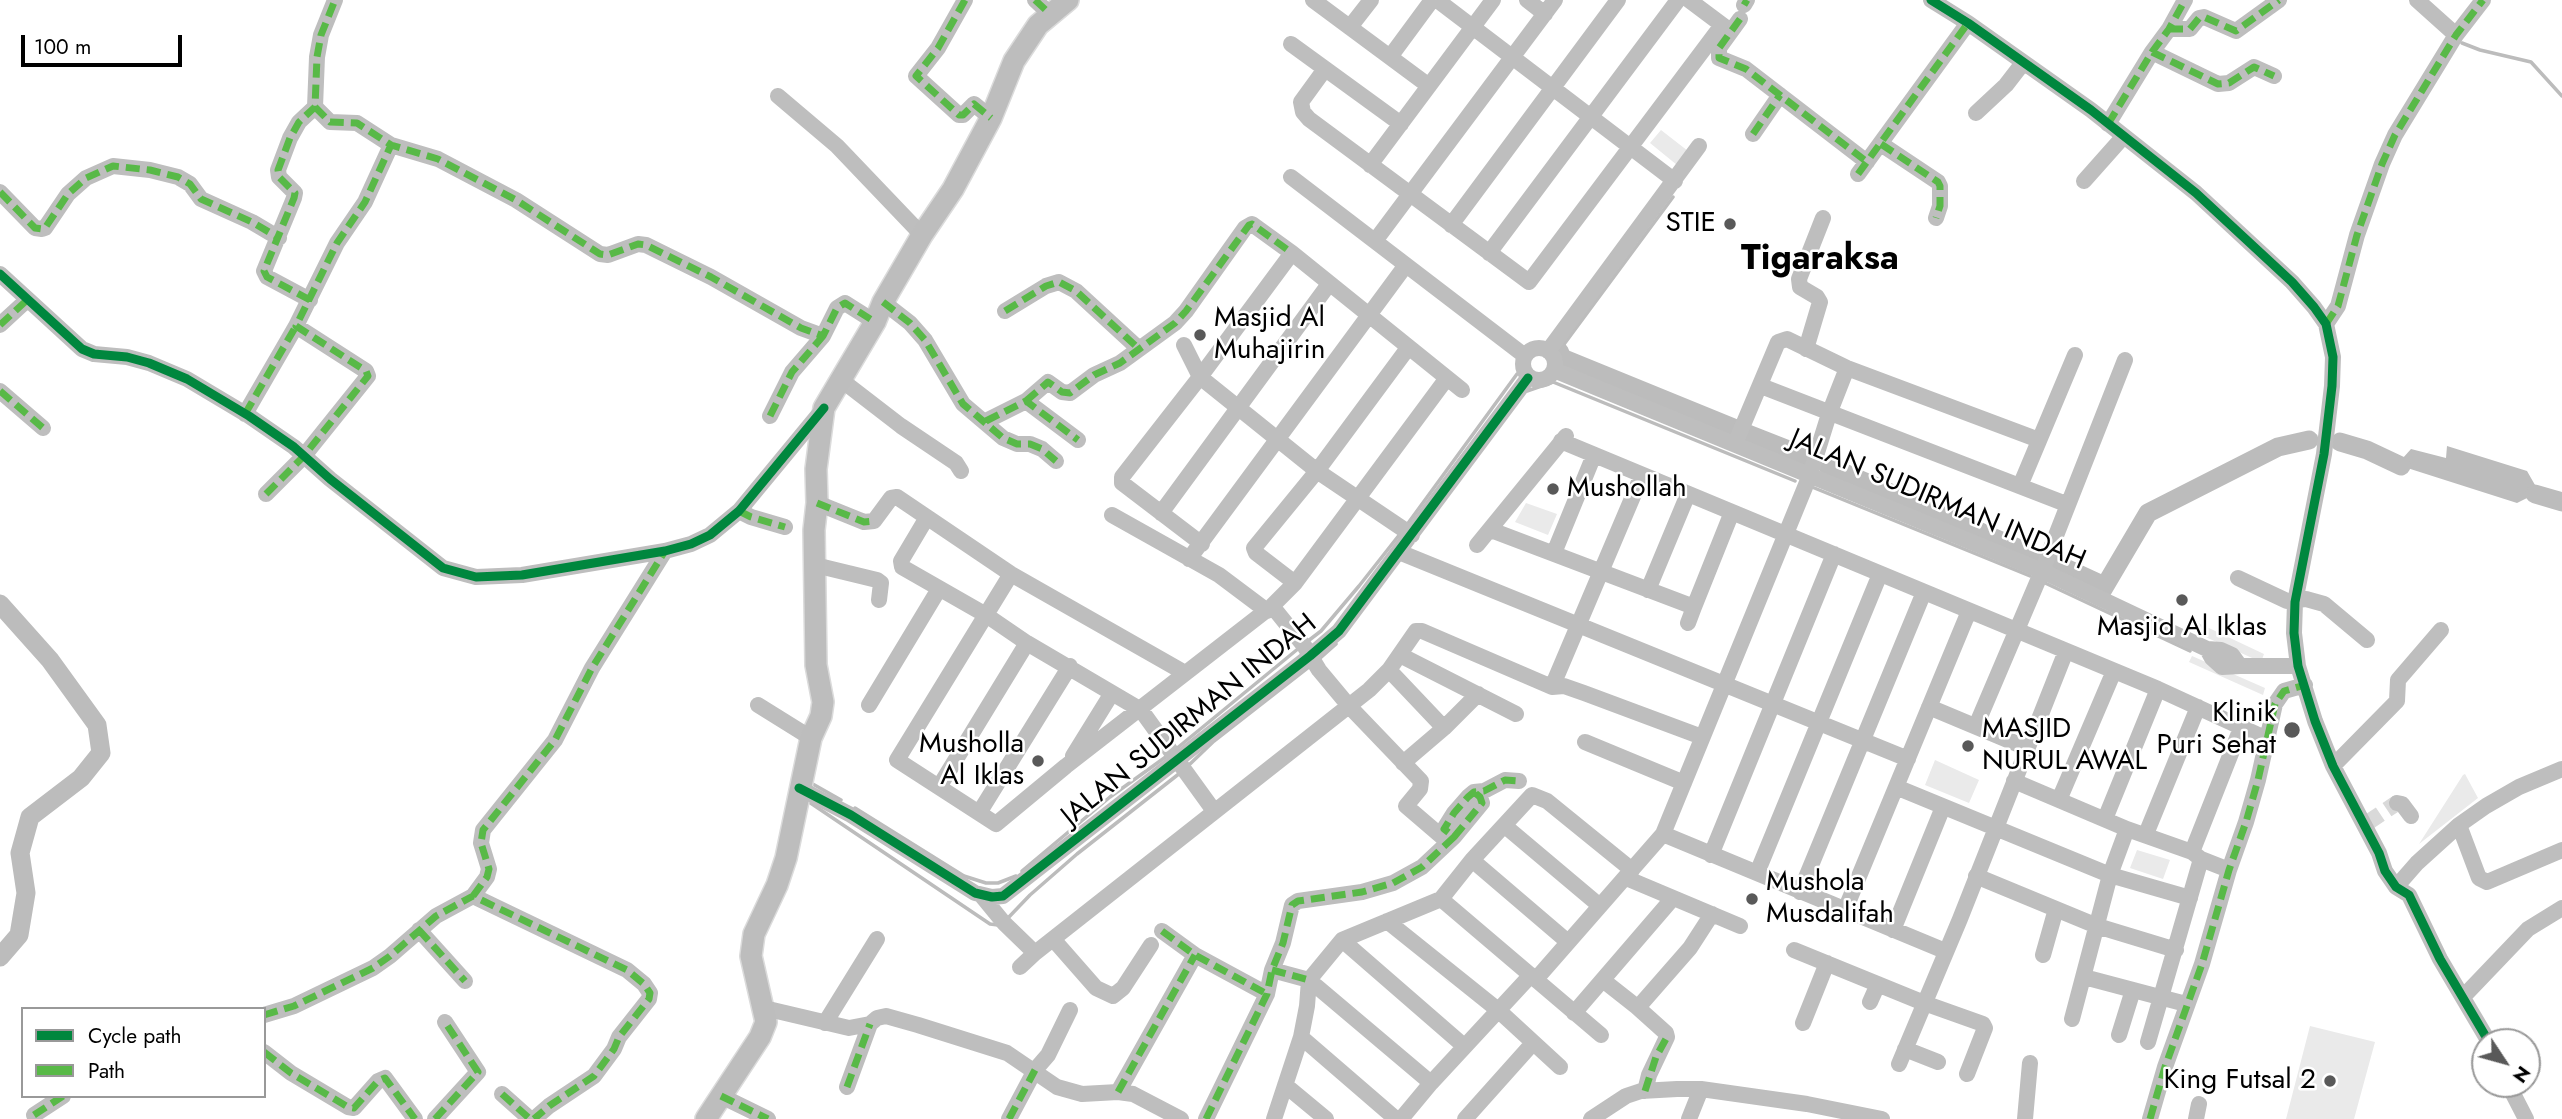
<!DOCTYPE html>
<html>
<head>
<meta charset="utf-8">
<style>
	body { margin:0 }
	#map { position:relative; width:2562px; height:1119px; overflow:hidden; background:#fff; font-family:Jost,sans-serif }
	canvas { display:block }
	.legend { position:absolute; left:21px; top:1007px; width:245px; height:91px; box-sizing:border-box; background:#fff; border:2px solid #999; margin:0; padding:9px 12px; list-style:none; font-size:21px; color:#000 }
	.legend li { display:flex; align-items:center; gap:14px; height:35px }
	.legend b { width:35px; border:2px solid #999 }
	.north { position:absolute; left:2471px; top:1028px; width:70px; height:70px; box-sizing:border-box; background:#fff; border:2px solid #999; border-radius:50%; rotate:126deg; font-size:19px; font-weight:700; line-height:28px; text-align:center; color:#000 }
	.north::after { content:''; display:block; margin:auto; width:24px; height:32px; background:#595959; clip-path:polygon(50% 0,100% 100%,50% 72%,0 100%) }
	.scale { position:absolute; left:21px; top:35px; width:161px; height:32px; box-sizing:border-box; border:4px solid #000; border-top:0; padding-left:9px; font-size:21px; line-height:24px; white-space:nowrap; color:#000; -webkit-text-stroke:5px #fff; paint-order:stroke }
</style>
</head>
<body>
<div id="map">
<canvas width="2562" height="1119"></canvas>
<ul class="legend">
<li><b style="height:9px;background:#00873e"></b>Cycle path</li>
<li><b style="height:9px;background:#58b947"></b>Path</li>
</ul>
<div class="north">N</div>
<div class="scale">100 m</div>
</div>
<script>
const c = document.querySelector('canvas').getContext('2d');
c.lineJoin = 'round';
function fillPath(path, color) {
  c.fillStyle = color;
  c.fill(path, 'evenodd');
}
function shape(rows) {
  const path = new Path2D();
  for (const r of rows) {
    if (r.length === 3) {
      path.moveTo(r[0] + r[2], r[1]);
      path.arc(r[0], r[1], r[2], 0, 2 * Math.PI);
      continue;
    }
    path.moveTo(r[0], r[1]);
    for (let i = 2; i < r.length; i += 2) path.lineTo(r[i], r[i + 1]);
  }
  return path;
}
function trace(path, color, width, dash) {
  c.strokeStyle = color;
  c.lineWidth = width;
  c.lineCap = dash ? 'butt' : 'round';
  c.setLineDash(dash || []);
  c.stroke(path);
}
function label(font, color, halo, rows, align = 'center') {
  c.font = font + ' Jost,sans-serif';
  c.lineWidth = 5;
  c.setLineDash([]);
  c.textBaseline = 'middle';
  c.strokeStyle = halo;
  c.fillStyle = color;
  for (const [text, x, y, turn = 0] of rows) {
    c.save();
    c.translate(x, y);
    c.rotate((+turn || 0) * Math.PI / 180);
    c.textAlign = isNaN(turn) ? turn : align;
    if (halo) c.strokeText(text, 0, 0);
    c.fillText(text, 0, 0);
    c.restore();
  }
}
fillPath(shape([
	[1661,130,1688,151,1677,165,1650,143],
	[1526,503,1557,514,1548,535,1515,522],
	[2194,621,2264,654,2261,662,2190,630],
	[2192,656,2265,688,2263,695,2189,662],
	[1935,760,1979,780,1969,803,1925,785],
	[2465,774,2478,798,2419,844,2463,775],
	[2137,850,2170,860,2163,879,2130,868],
	[2310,1026,2375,1042,2354,1119,2286,1119]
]), '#eaeaea');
fillPath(shape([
	[2447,446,2527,471,2535,485,2535,494,2517,503,2401,466,2402,459,2411,449,2446,458]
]), '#bcbcbc');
trace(shape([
	[2462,43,2480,50,2531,62,2562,96],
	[1559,351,1673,197],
	[1527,391,1553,382,1795,481],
	[1812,487,2030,576],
	[1406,526,1517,374],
	[2043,582,2190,651],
	[1308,641,1321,631,1359,586,1400,534],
	[1318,660,1336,644],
	[1176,749,1299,648],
	[1190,764,1214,741,1310,666],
	[811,783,841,800],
	[809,802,990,924,998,925],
	[855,808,964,876,986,883,998,883,1016,876],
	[1022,871,1110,797,1167,756],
	[1007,919,1030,895,1077,854,1180,773]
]), '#bcbcbc', 3.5);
trace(shape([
	[1559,351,1562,358,1736,429],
	[1748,434,1804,456],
	[2340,442,2367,450,2401,466],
	[1828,466,2038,557],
	[2535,494,2562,502],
	[2052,562,2104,586],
	[2099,596,2148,513,2278,447,2309,440],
	[0,604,50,660,97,725,101,753,81,778,30,817,20,853,26,893,19,935,0,957]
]), '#bcbcbc', 19);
trace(shape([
	[2367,823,2397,803]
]), '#d9d9d9', 16, [16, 8]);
const major = shape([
	[706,1119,760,1037,766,1022,751,956,754,934,777,885,786,858,811,738,821,716,823,702,816,665,814,530,817,503,816,469,824,408,875,322,883,302,922,235,953,189,991,118,1014,61,1038,25,1068,0]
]);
trace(major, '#dbdbdb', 24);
trace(shape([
	[965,0,938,48,916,76,959,115,963,115,974,104,991,118],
	[1035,0,1050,14],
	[1313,0,1429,86],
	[1437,0,1675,181],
	[1527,0,1545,14],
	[1689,0,1729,30],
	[1931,0,1968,23,2091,110,2196,193,2292,282,2314,307,2326,324,2333,357,2332,386,2324,454,2295,602,2294,633,2298,666,2315,721,2333,766,2379,853,2385,871,2396,887,2409,895,2440,959,2489,1042],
	[2417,0,2456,35],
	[1744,5,1747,0],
	[1740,19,1719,48,1719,58,1746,69,1867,162],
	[1350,27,1371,0],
	[2169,29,2190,29,2199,18,2204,17,2236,31,2279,0],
	[1291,44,1401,124],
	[2152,52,2218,84,2229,83,2254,67,2274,76],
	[1390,57,1432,0],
	[1325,69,1301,102,1303,112,1309,119,1529,282,1722,25],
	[778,96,837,146,922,235],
	[315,107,330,122,357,123,391,145,438,159,516,200,600,254,608,255,638,244,646,245,711,277,801,328,823,336,837,308,845,303,875,322],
	[1976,113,2006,85,2023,63],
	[2108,124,2152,52,2169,29,2185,0],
	[1753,134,1780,95],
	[1881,144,1938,182,1940,186,1940,206,1936,218],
	[1370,165,1493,0],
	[1858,174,1968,23],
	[1291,177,1525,356],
	[2084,181,2124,136],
	[0,192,35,228,42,229,45,228,68,194,86,178,113,166,150,170,178,177,190,184,201,199,252,222,279,238],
	[1451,225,1618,0],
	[1375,241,1555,0],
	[1489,253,1678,0],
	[0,274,82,349,94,354,127,357,149,363,187,379,249,416,294,447,330,479,443,568,476,577,522,575,665,551,691,544,710,535,739,511,824,408],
	[310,300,267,277,264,271,294,198,295,193,279,177,278,170,290,138,299,122,315,107,317,57,321,35,335,0],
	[883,302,910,323,925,340,963,404,1003,438,1017,444,1030,444,1042,449,1056,461],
	[1005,311,1046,286,1059,282,1076,291,1138,348],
	[2326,324,2338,306,2357,235,2382,164,2395,135,2456,35,2483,0],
	[0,325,27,300],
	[1184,345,1200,377,1317,471,1412,535],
	[1539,364,16],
	[1806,349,1820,302,1817,297,1800,287,1799,279,1823,218],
	[1548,351,1699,146],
	[1554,370,2042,571,2207,649,2221,650,2232,655,2240,666,2298,666],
	[840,379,901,426,956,463,961,471],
	[1761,386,2066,504],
	[0,391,43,428],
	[1026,401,1048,382,1062,392,1070,393,1094,375,1120,363,1175,323,1186,311,1245,228,1252,224,1292,253,1462,390],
	[245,414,296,326],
	[770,416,792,372,823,336],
	[986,421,1026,401,1078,440],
	[1561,441,2158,689,2267,739],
	[1735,444,1778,342,1787,339,1847,368,2039,440],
	[2020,486,2075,355],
	[266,494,303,457,368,376,366,371,296,326,337,243,365,202,391,145],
	[817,503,864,522,874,521,891,498,897,497,1011,574,1185,673],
	[739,511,751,517,785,527],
	[1161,513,1329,284],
	[1112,515,1219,575,1267,611],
	[926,519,901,561,902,567,986,615,1027,643,1141,710,1214,811],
	[1491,530,1694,607,1688,623],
	[1202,544,1122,483,1122,477,1200,377,1292,253],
	[1477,545,1566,436],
	[1399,552,1908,759],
	[1554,553,1594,455],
	[1189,559,1406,265],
	[815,565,877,580,881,583,879,600],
	[1011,574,897,760,996,824,1066,766,1272,606,1295,583,1447,378],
	[2238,578,2287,601,2306,599,2324,604,2367,640],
	[1295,583,1256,553,1254,548,1317,471,1408,348],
	[1648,590,1688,494],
	[1272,606,1305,647,1319,670,1349,706,1421,781,1420,789,1406,806,1448,842],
	[1694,607,1732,512],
	[2207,649,2212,658,2222,667,2240,666],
	[1400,655,1516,714],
	[1389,670,1444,728],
	[1552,687,1642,475],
	[758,705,811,738],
	[869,705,939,589],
	[1929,707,2027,748],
	[1976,726,2042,571,2125,360],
	[1585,742,1684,783],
	[1073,756,1112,693],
	[1403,763,1444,728,1478,694],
	[2333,766,2397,701,2398,680,2441,630],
	[2014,781,2127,829,2192,852,2201,859,2229,870],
	[939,787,1027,643],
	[1896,787,2110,875,2190,898],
	[799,788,851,815,975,893,992,897,1003,896,1310,656,1339,631,1528,378],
	[2059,800,2114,671],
	[2397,803,2402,804,2411,816],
	[979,813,1070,666],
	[2105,819,2158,689],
	[2459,825,2479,878,2487,882,2562,850],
	[1505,826,1600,906],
	[1663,834,1945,951],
	[2146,834,2198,707],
	[1454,837,1482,803,1480,797,1474,792],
	[2192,852,2241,728],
	[1711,855,1834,554],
	[1472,860,1568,942],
	[1757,873,1880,574],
	[1976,876,2097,926,2176,950],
	[1626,878,1740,926],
	[2396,887,2417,863,2459,825,2486,806,2519,787,2562,769],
	[1800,892,1924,592],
	[981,895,1004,923,1035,953],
	[473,896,487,877,489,869,481,843,483,830,555,740,592,668,665,551],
	[1441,899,1601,1035],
	[1845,910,1969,611],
	[1387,921,1498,1010,1560,1067],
	[419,930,465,981],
	[1893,930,1943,807],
	[1162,931,1195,955,1267,994],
	[1053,939,1096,988,1113,996,1123,988,1151,945],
	[1342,940,1464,1046],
	[1794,950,1924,1003,1983,1024,1985,1028,1967,1074],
	[2043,955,2056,909],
	[1020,967,1035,953,1369,690,1389,670,1416,631,1422,631,1552,687,1564,686,1584,693,1702,737],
	[1272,970,1309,980,1431,1083],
	[2084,977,2186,1004],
	[1537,978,1663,834,1810,475,1829,414,1847,368],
	[1604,981,1637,1007,1641,1004,1690,948,1712,914],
	[2463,997,2528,929,2562,908],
	[1870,1002,1878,984],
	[1637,1007,1666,1033,1667,1037,1649,1075,1645,1091],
	[764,1008,849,1028,870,1024,877,1018,886,1016,918,1025,1007,1053,1057,1087,1082,1094,1118,1092,1133,1094,1181,1119],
	[1574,1013,1673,898],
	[264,1015,294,1006,373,968,390,956,436,916,473,896,627,970,644,984,650,993,649,999,619,1037,614,1049,594,1076,549,1106,534,1119],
	[2072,1019,2110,875,2127,829],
	[825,1023,877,939],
	[1803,1023,1827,963],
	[2119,1035,2133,990],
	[1301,1037,1396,1119],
	[2148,1042,2201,859],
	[1905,1049,1938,1062],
	[264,1052,291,1073,348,1107,354,1108,378,1081,385,1078,415,1119],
	[1899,1064,1960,919,2066,651],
	[2508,1084,2526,1119],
	[1285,1085,1326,1119],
	[847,1087,870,1024],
	[1118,1092,1195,955],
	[502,1094,530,1119],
	[721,1096,768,1119],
	[34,1115,63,1096],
	[435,1119,478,1072,445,1022],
	[1009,1119,1035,1070,1048,1055,1070,1010],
	[1206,1119,1267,994,1272,970,1283,943,1292,905,1298,901,1362,892,1393,883,1422,867,1454,837,1444,829,1454,813,1468,797,1474,792,1484,791,1505,780,1519,781],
	[1274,1119,1301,1037,1307,1006,1309,980,1342,940,1441,899,1472,860,1532,795,1547,801,1632,870],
	[1401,1119,1431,1083,1531,975],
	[1465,1119,1533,1043],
	[1591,1119,1626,1096,1641,1091,1677,1089,1701,1089,1807,1104,1882,1119],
	[1689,1119,1701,1089],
	[2025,1119,2030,1063],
	[2150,1119,2165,1067,2202,964,2229,870,2246,822,2258,780,2275,704,2284,691,2305,685],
	[2196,1119,2199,1104]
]), '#bebebe', 16);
trace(major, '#bdbdbd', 21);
trace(shape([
	[965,0,938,48,916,76,959,115,963,115,974,104,991,118],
	[1035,0,1050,14],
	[1744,5,1747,0],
	[1740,19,1719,48,1719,58,1746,69,1867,162],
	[2169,29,2190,29,2199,18,2204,17,2236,31,2279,0],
	[2152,52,2218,84,2229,83,2254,67,2274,76],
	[315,107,330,122,357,123,391,145,438,159,516,200,600,254,608,255,638,244,646,245,711,277,801,328,823,336,837,308,845,303,875,322],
	[2108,124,2152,52,2169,29,2185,0],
	[1753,134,1780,95],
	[1881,144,1938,182,1940,186,1940,206,1936,218],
	[1858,174,1968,23],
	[0,192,35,228,42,229,45,228,68,194,86,178,113,166,150,170,178,177,190,184,201,199,252,222,279,238],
	[310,300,267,277,264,271,294,198,295,193,279,177,278,170,290,138,299,122,315,107,317,57,321,35,335,0],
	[883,302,910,323,925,340,963,404,1003,438,1017,444,1030,444,1042,449,1056,461],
	[1005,311,1046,286,1059,282,1076,291,1138,348],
	[2326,324,2338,306,2357,235,2382,164,2395,135,2456,35,2483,0],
	[0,325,27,300],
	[0,391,43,428],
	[1026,401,1048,382,1062,392,1070,393,1094,375,1120,363,1175,323,1186,311,1249,225,1252,224,1292,253],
	[245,414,296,326],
	[770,416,792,372,823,336],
	[986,421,1026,401,1078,440],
	[266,494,303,457,368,376,366,371,296,326,337,243,365,202,391,145],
	[817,503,864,522,874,521],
	[739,511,751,517,785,527],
	[1454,837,1482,803,1480,797,1474,792],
	[473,896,487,877,489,869,481,843,483,830,555,740,592,668,665,551],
	[419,930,465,981],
	[1162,931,1195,955,1267,994],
	[1272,970,1309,980],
	[264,1015,294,1006,373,968,390,956,436,916,473,896,627,970,644,984,650,993,649,999,619,1037,614,1049,594,1076,549,1106,534,1119],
	[264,1052,291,1073,348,1107,354,1108,378,1081,385,1078,415,1119],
	[847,1087,870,1024],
	[1645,1091,1656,1057,1667,1037],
	[1118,1092,1195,955],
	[502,1094,530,1119],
	[721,1096,768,1119],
	[34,1115,63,1096],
	[435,1119,478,1072,445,1022],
	[1009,1119,1035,1070],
	[1206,1119,1267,994,1272,970,1283,943,1292,905,1298,901,1362,892,1393,883,1422,867,1454,837,1444,829,1454,813,1468,797,1474,792,1484,791,1505,780,1519,781],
	[2150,1119,2165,1067,2202,964,2229,870,2246,822,2258,780,2275,704,2284,691,2305,685]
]), '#58b947', 7, [14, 7]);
trace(shape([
	[1931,0,1968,23,2091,110,2196,193,2292,282,2314,307,2326,324,2333,357,2332,386,2324,454,2295,602,2294,633,2298,666,2315,721,2333,766,2379,853,2385,871,2396,887,2409,895,2440,959,2489,1042],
	[0,274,82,349,94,354,127,357,149,363,187,379,249,416,294,447,330,479,443,568,476,577,522,575,665,551,691,544,710,535,739,511,824,408],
	[799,788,851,815,975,893,992,897,1003,896,1310,656,1339,631,1528,378]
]), '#00873e', 9);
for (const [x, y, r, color] of [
	[1730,224,7,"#595959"],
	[1200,335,7,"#595959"],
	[1553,489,7,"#595959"],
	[2182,600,7,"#595959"],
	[2292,730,9,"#595959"],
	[1968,746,7,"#595959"],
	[1038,761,7,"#595959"],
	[1752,899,7,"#595959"],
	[2330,1081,7,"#595959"]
]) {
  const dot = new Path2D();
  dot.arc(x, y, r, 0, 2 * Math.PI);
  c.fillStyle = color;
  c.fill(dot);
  trace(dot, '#fff', 2.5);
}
label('28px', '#000', '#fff', [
	["STIE",1716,224],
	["Masjid Al",1214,319,"left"],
	["Muhajirin",1214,351,"left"],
	["Mushollah",1567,489,"left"],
	["Masjid Al Iklas",2182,628,"center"],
	["Klinik",2276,714],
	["Puri Sehat",2276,746],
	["MASJID",1982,730,"left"],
	["NURUL AWAL",1982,762,"left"],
	["Musholla",1024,745],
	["Al Iklas",1024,777],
	["Mushola",1766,883,"left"],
	["Musdalifah",1766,915,"left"],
	["King Futsal 2",2316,1081]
], 'right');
label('28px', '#000', '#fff', [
	["JALAN SUDIRMAN INDAH",1937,501,23],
	["JALAN SUDIRMAN INDAH",1190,721,-39]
]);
label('bold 35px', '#000', '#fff', [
	["Tigaraksa",1820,261]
]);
</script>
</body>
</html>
